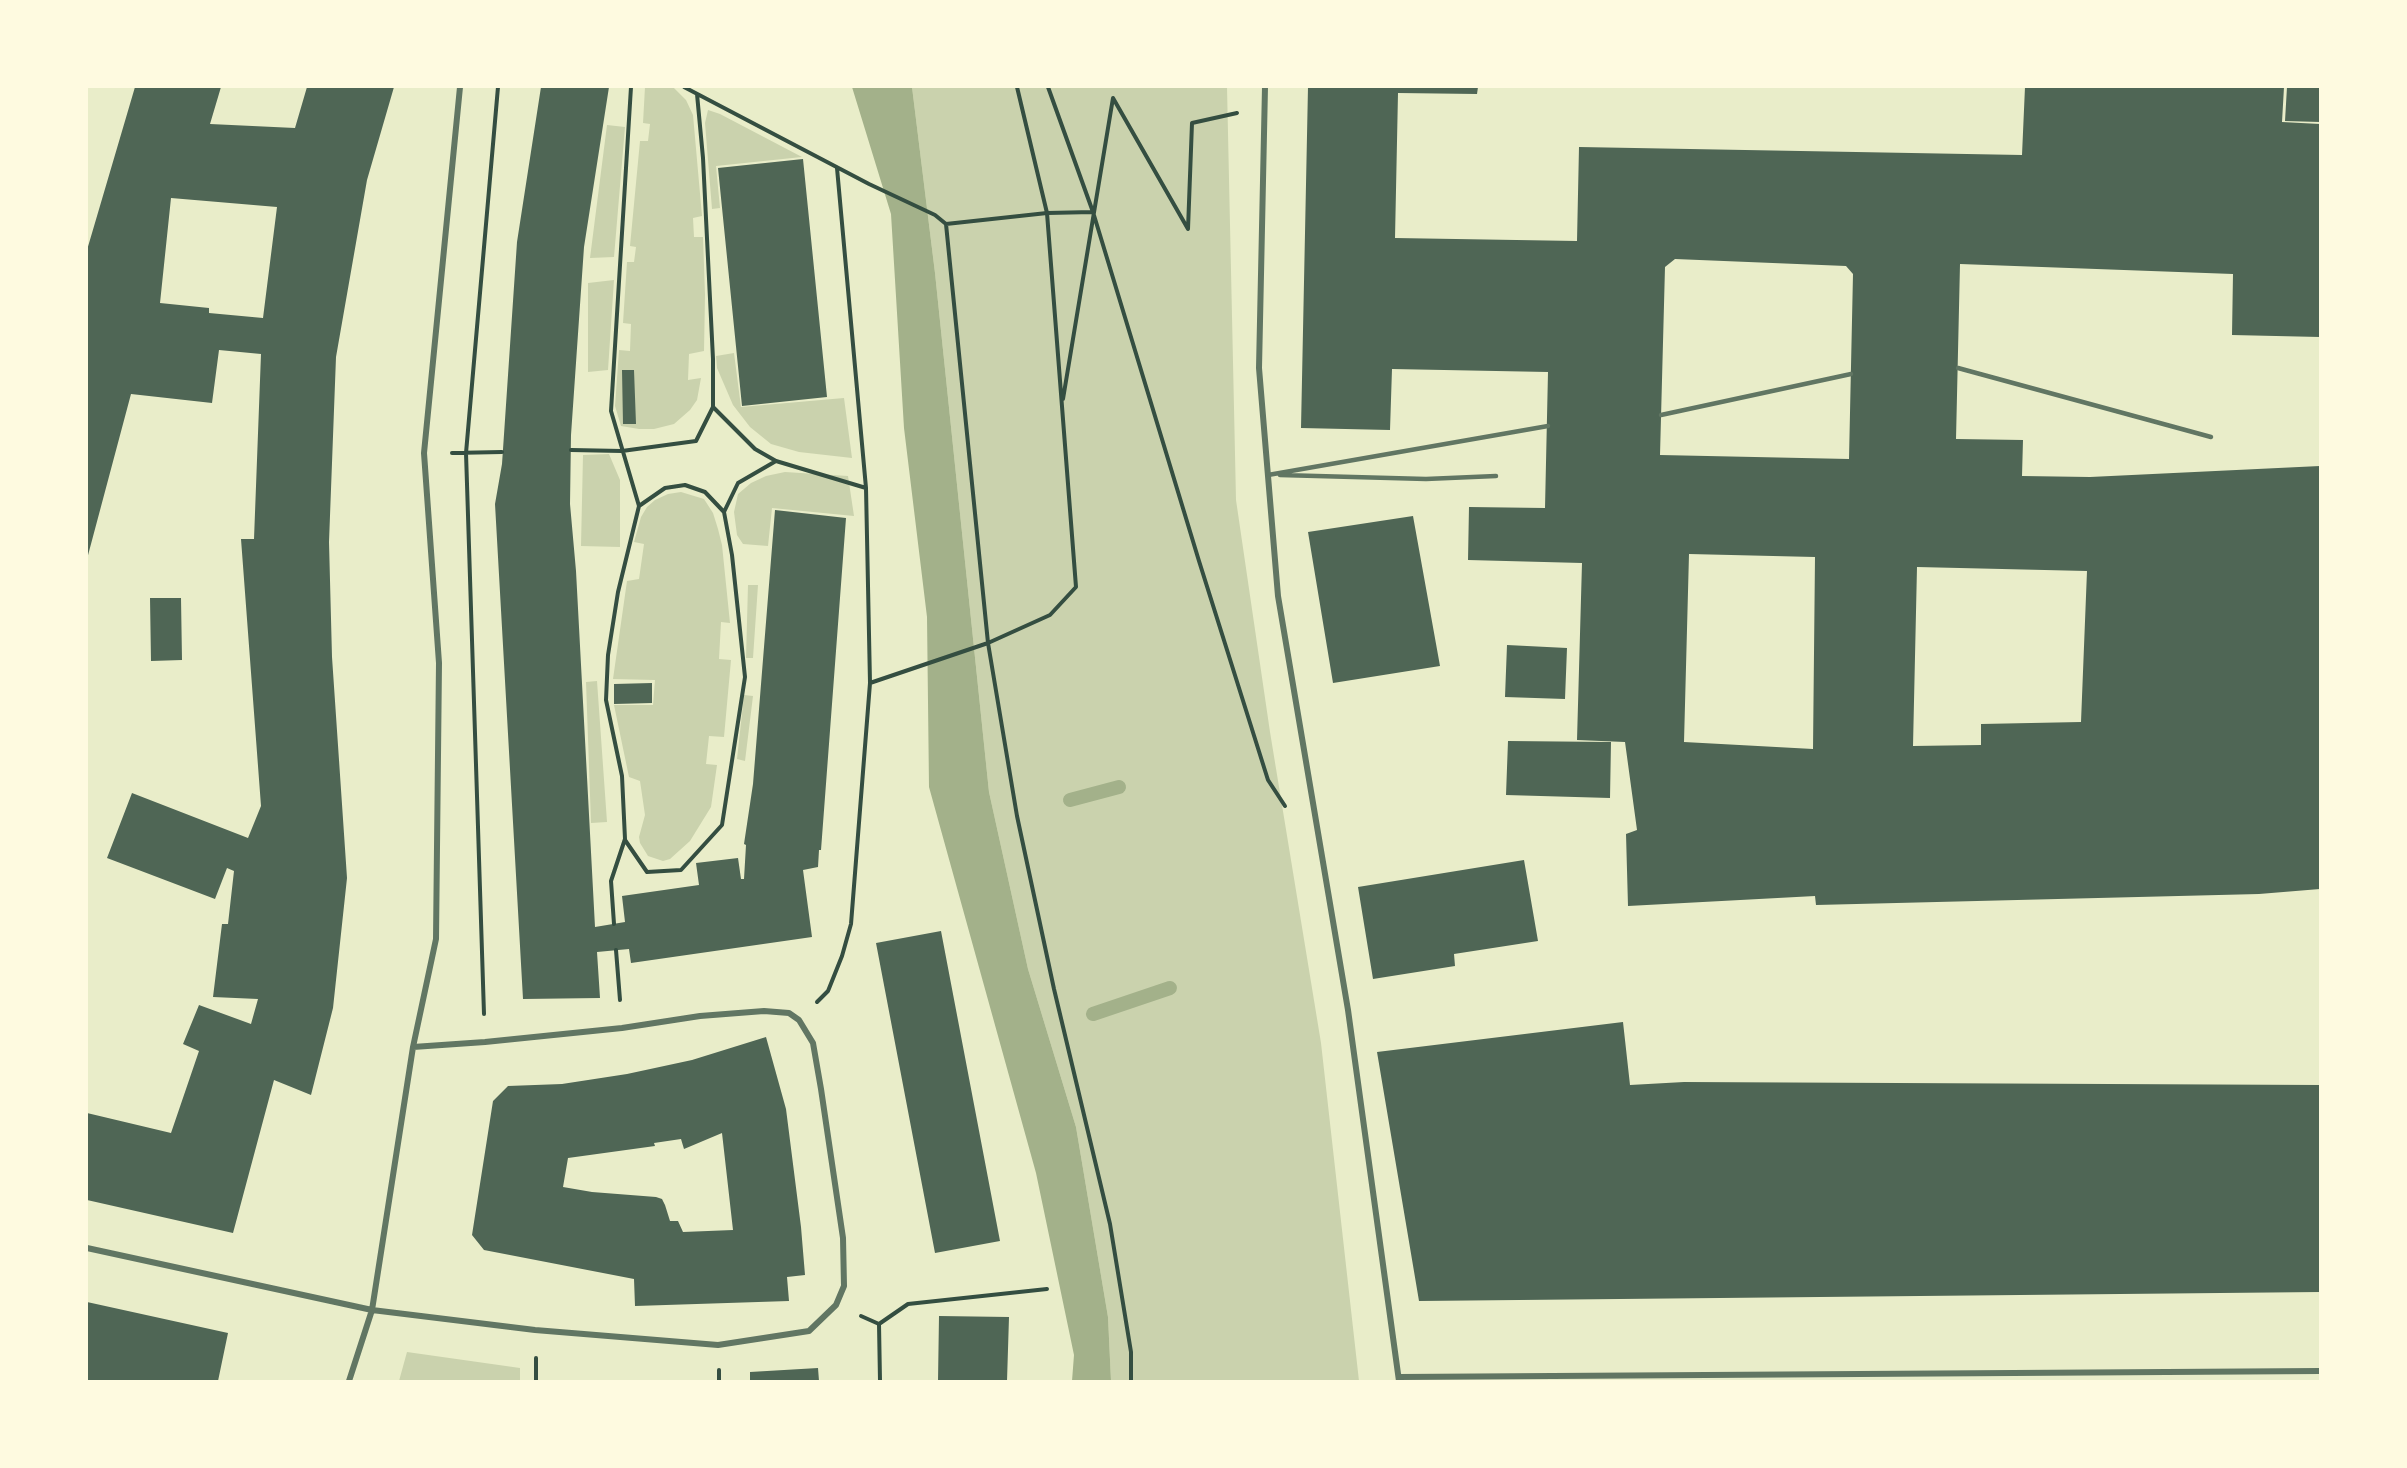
<!DOCTYPE html>
<html>
<head>
<meta charset="utf-8">
<style>
	body { margin:0 }
	#map { position:relative; width:2407px; height:1468px; overflow:hidden; background:#e9edc9; font-family:Spectral,serif }
	canvas { display:block }
	.frame { position:absolute; inset:0; border:88px solid #fefae0; pointer-events:none }
</style>
</head>
<body>
<div id="map">
<canvas width="2407" height="1468"></canvas>
<div class="frame"></div>
</div>
<script>
const c = document.querySelector('canvas').getContext('2d');
c.lineJoin = 'round';
function fillPath(path, color) {
  c.fillStyle = color;
  c.fill(path, 'evenodd');
}
function shape(rows) {
  const path = new Path2D();
  for (const r of rows) {
    path.moveTo(r[0], r[1]);
    for (let i = 2; i < r.length; i += 2) path.lineTo(r[i], r[i + 1]);
  }
  return path;
}
function trace(path, color, width, dash) {
  c.strokeStyle = color;
  c.lineWidth = width;
  c.lineCap = dash ? 'butt' : 'round';
  c.setLineDash(dash || []);
  c.stroke(path);
}
fillPath(shape([
	[645,87,673,87,686,100,693,115,702,216,693,218,694,237,703,237,705,295,704,351,689,354,688,380,701,378,697,400,690,410,674,424,654,429,639,429,621,426,615,406,619,350,630,351,631,324,623,323,627,262,634,262,636,247,630,246,640,141,648,141,650,124,643,123],
	[912,87,1227,87,1236,500,1270,732,1321,1043,1359,1381,1111,1381,1108,1317,1076,1127,1028,969,989,792,935,273],
	[708,110,720,114,802,157,716,166,720,208,712,209,705,123],
	[607,125,625,127,614,257,590,258],
	[614,280,608,370,588,372,588,283],
	[734,353,741,407,844,398,852,458,799,452,771,444,750,427,733,405,717,368,716,356],
	[609,454,620,480,620,547,581,546,583,455],
	[785,472,848,476,854,516,772,508,768,546,743,544,737,535,734,512,738,494,751,483,766,476],
	[681,492,704,499,713,513,718,529,722,545,730,623,721,622,719,659,731,660,724,737,709,736,706,764,717,765,711,807,690,841,670,859,663,861,648,856,640,843,639,837,645,815,640,781,629,777,614,705,653,705,655,680,613,679,627,581,639,579,644,544,634,542,641,517,647,507,655,500,668,494],
	[748,585,758,585,753,658,746,658],
	[597,681,607,822,591,823,586,682],
	[744,695,753,696,745,761,737,759],
	[407,1352,520,1368,520,1381,399,1381]
]), '#cad2ad');
fillPath(shape([
	[852,87,912,87,935,273,989,792,1028,969,1076,1127,1108,1317,1111,1381,1072,1381,1074,1355,1036,1173,929,787,927,617,904,428,891,214]
]), '#a3b18a');
trace(shape([
	[1070,800,1119,787],
	[1093,1014,1170,988]
]), '#a3b18a', 14);
fillPath(shape([
	[135,87,221,87,210,124,295,128,307,87,394,87,367,180,336,357,329,542,332,657,347,878,333,1008,311,1095,274,1080,233,1233,87,1200,87,1113,171,1133,199,1051,183,1044,199,1005,251,1024,258,999,213,997,222,924,228,924,234,871,227,868,215,899,107,858,132,793,248,838,261,806,241,539,254,539,261,354,219,350,212,403,131,394,87,559,87,250],
	[171,198,277,207,263,318,209,313,209,308,160,303],
	[541,87,609,87,584,247,571,435,570,504,576,571,595,927,625,922,622,896,699,885,696,863,738,858,741,879,744,879,746,845,744,844,753,784,775,510,846,518,821,850,819,850,818,867,803,870,812,937,631,963,629,949,597,952,600,998,523,999,495,504,502,464,517,242],
	[1308,87,1478,87,1477,94,1398,93,1395,238,1577,241,1579,147,2022,155,2025,87,2284,87,2282,122,2320,124,2320,337,2232,335,2233,274,1960,264,1956,439,2023,440,2022,476,2090,477,2320,466,2320,889,2259,894,1816,905,1815,896,1628,906,1626,834,1637,830,1625,742,1577,740,1582,563,1468,560,1469,507,1545,508,1548,372,1392,369,1390,430,1301,428],
	[1675,259,1846,266,1853,274,1849,459,1660,455,1665,267],
	[1689,554,1815,557,1813,749,1684,742],
	[1917,567,2087,571,2081,722,1981,724,1981,745,1913,746],
	[2287,87,2320,87,2320,122,2285,121],
	[803,159,827,397,742,406,718,168],
	[622,370,634,370,636,424,623,424],
	[1413,516,1440,666,1333,683,1308,532],
	[150,598,181,598,182,660,151,661],
	[1507,645,1567,648,1565,699,1505,697],
	[652,683,652,703,614,704,614,684],
	[1508,741,1611,742,1610,798,1506,795],
	[1524,860,1538,941,1454,954,1455,966,1373,979,1358,887],
	[941,931,1000,1241,935,1253,876,943],
	[1623,1022,1630,1085,1684,1082,2320,1085,2320,1292,1419,1301,1377,1052],
	[766,1037,786,1109,801,1227,805,1275,787,1277,789,1301,635,1306,634,1279,484,1250,472,1235,493,1101,508,1086,562,1084,627,1074,692,1060],
	[722,1133,733,1230,683,1232,678,1221,670,1221,665,1205,662,1199,656,1197,592,1192,563,1187,568,1158,655,1146,654,1143,681,1139,684,1149],
	[87,1302,228,1333,218,1381,87,1381],
	[939,1316,1009,1317,1007,1381,938,1381],
	[818,1368,819,1381,750,1381,750,1372]
]), '#4f6655');
trace(shape([
	[684,87,869,184,935,215,946,224,1047,213,1093,212],
	[1048,87,1093,212,1199,561,1268,780,1285,806],
	[697,94,703,158,713,359,713,407,755,449,776,461],
	[946,224,988,643,1017,816,1054,989,1110,1224,1131,1352,1131,1381],
	[1063,399,1113,98,1188,229,1192,123,1237,113],
	[571,450,622,451,696,441,713,407],
	[452,453,502,452],
	[724,512,738,483,776,461,866,488],
	[870,683,988,643,1050,615,1076,587,1047,213,1017,87],
	[625,840,647,872,681,870,722,825,745,677,732,555,724,512,705,492,685,485,665,488,639,506],
	[614,924,611,881,625,839,622,776,606,700,608,655,618,592,639,506,611,411,631,87],
	[616,950,620,1000],
	[817,1002,828,991,842,956,851,924,870,683,866,488,837,168],
	[484,1014,466,453,498,87],
	[861,1316,879,1324,880,1381],
	[879,1324,908,1304,1047,1289],
	[536,1358,536,1381],
	[719,1370,719,1381]
]), '#344e41', 4);
trace(shape([
	[1958,368,2211,437],
	[1661,415,1851,374],
	[1268,475,1548,426],
	[1280,475,1426,479,1496,476]
]), '#617663', 4.5);
trace(shape([
	[1265,87,1259,368,1278,596,1348,1010,1399,1381],
	[87,1248,372,1310,535,1330,718,1345,809,1331,836,1305,844,1286,843,1238,821,1089,813,1043,799,1020,789,1013,764,1011,700,1016,622,1028,485,1042,413,1047],
	[1399,1377,2320,1371],
	[349,1381,372,1310,413,1047,436,939,439,663,424,453,460,87]
]), '#617663', 6);
</script>
</body>
</html>
